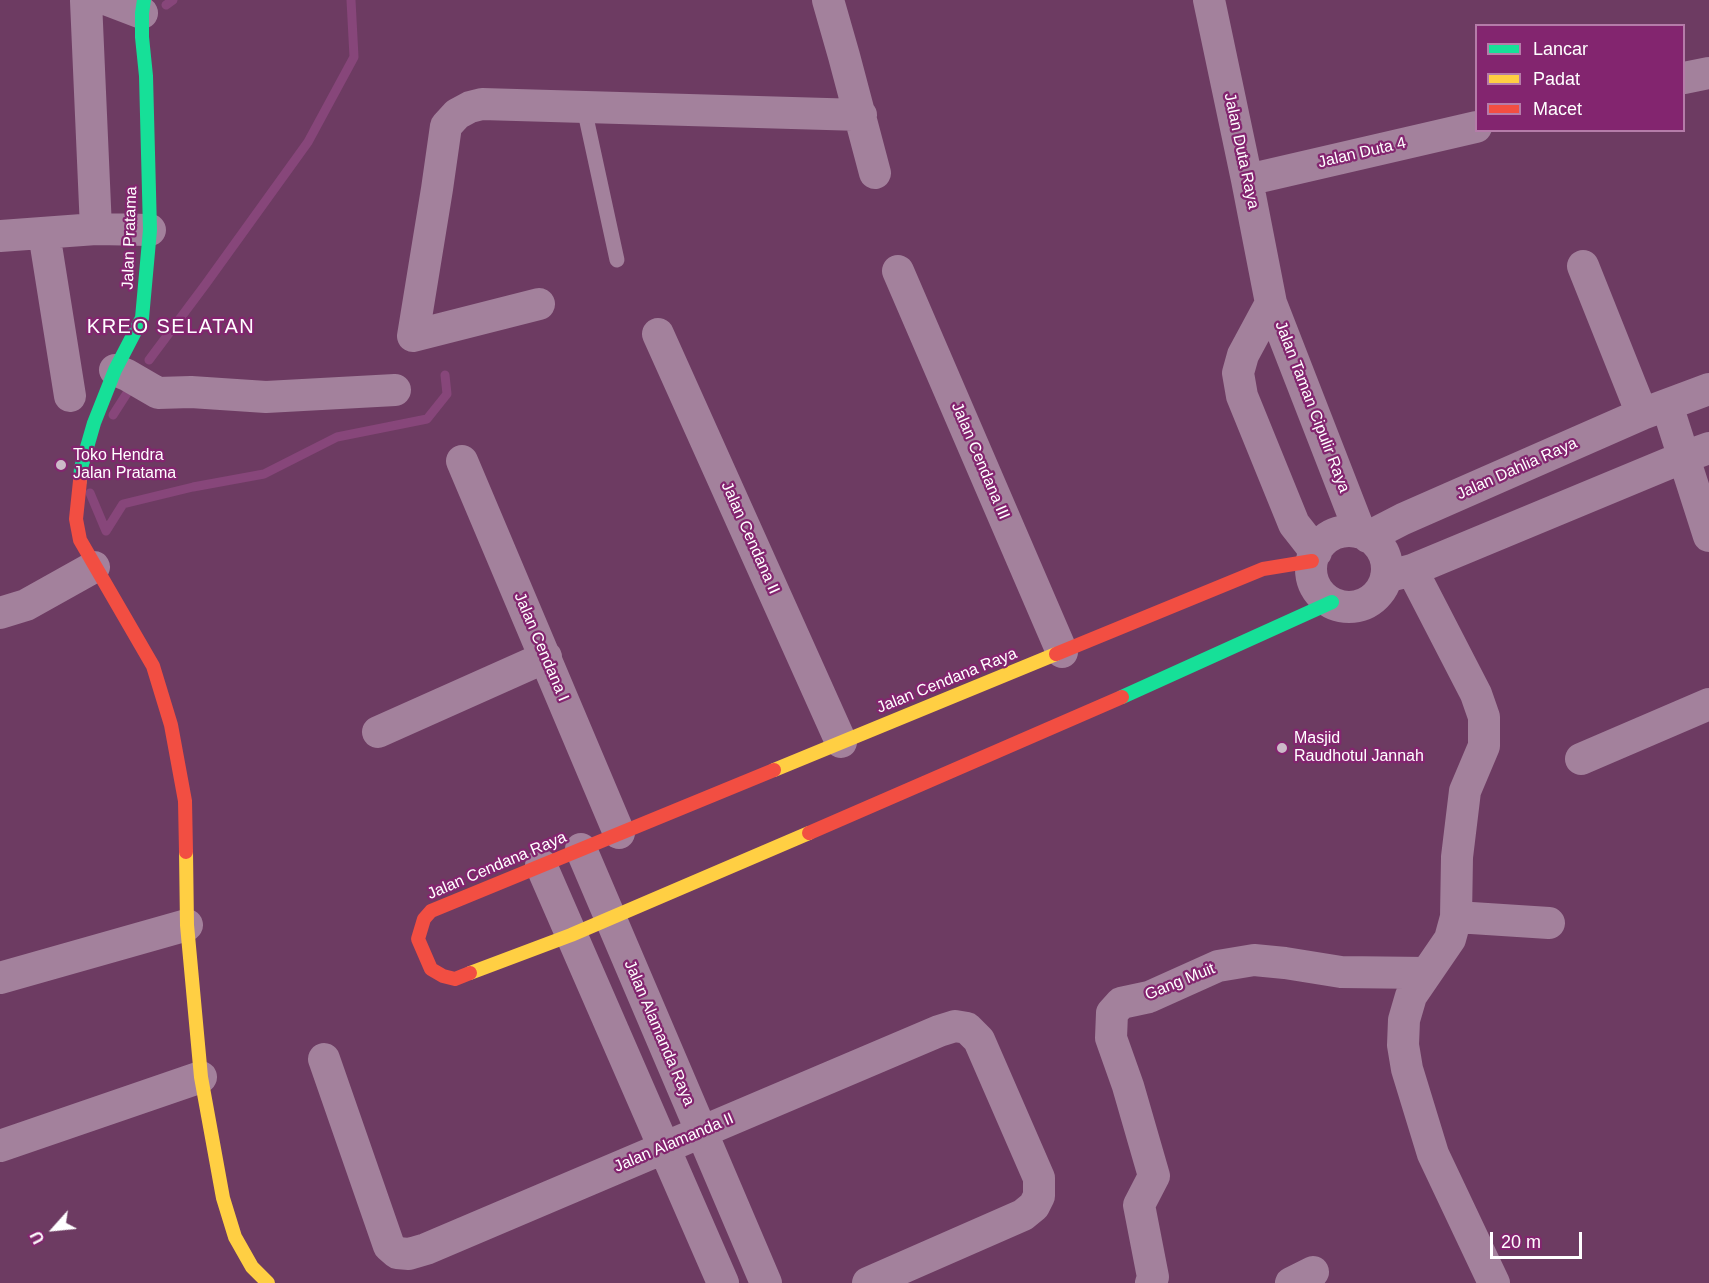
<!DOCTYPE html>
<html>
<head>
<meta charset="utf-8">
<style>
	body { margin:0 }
	#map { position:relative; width:1709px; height:1283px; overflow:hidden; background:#6d3b62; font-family:Arial,sans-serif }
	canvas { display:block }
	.legend { position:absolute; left:1475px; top:24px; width:210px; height:108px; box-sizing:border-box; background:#83256f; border:2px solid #b57ca9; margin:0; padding:8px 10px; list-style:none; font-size:18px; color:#fff }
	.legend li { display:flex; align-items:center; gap:12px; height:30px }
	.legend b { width:30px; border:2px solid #b57ca9 }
	.north { position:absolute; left:24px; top:1199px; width:60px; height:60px; -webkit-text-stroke:4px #83256f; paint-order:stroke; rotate:243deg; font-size:16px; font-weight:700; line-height:24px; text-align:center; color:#fff }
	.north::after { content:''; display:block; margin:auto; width:21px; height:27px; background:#fff; clip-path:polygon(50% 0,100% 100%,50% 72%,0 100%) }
	.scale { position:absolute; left:1490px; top:1232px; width:92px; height:27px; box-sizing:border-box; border:3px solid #fff; border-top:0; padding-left:8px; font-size:18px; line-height:21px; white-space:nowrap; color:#fff; -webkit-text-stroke:4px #83256f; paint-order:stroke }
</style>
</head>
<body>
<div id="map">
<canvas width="1709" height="1283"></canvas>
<ul class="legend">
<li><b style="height:8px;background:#16e098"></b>Lancar</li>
<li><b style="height:8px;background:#ffcf43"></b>Padat</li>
<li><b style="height:8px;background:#f24e42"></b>Macet</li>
</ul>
<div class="north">U</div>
<div class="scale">20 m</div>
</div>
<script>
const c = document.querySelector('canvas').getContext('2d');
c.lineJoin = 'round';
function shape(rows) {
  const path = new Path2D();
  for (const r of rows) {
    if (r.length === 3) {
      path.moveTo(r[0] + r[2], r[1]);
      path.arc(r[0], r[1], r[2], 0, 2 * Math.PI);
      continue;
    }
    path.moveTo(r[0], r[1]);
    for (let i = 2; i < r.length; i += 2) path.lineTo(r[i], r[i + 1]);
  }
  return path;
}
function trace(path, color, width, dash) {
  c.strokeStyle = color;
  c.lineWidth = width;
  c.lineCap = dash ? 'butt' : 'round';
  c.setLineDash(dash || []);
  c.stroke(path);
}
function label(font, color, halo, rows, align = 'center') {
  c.font = font + ' Arial,sans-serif';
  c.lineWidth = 4.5;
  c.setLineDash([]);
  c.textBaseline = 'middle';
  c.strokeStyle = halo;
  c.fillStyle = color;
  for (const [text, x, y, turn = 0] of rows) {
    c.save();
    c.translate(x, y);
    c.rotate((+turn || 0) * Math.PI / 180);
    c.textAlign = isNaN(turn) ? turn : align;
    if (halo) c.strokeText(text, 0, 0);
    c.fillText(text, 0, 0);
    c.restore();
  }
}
trace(shape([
	[166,5,173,0],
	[149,360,205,285,308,142,354,57,351,0],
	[113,415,129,390],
	[90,493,106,531,123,504,193,487,264,474,337,437,427,419,447,394,445,375]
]), '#87467a', 9);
trace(shape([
	[584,108,617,260]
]), '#a3819c', 15);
trace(shape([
	[108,0,142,13],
	[828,0,844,56,875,173],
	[1209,0,1247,180,1271,303,1360,532],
	[86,1,96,229],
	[1684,78,1709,73],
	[1247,180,1476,127],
	[44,233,70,396],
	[0,236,96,229,150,230],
	[1583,266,1642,414],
	[898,271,1062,652],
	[1271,303,1243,355,1238,373,1242,396,1294,524,1316,552],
	[539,304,413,336,437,189,446,126,457,114,470,107,482,104,861,115],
	[658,334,841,742],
	[115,370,127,375,158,393,191,392,266,397,395,390],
	[1667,405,1709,536],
	[462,461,619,833],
	[1349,569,38],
	[1368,537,1403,519,1642,414,1709,389],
	[1412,570,1476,694,1484,717,1484,746,1465,791,1457,857,1456,917,1450,939,1411,996,1404,1020,1403,1045,1407,1069,1433,1154,1494,1283],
	[1386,577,1412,570,1684,457,1709,448],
	[0,613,26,605,94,567],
	[378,732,546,657],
	[1581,759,1709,704],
	[581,849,766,1283],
	[541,865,723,1283],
	[1456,917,1549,923],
	[0,978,187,925],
	[324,1059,389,1246,397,1253,409,1254,426,1249,939,1031,955,1026,967,1028,979,1040,1039,1178,1039,1196,1034,1206,1023,1215,868,1283],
	[0,1146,201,1077],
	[1151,1283,1153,1277,1139,1205,1154,1176,1128,1086,1111,1038,1112,1013,1121,1003,1149,997,1218,966,1254,960,1285,963,1341,972,1426,973],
	[1291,1283,1313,1272]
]), '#a3819c', 32);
trace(shape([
	[80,481,81,468,94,423,115,370,142,318,150,230,146,76,142,37,142,13,144,0],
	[1122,697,1332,602]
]), '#16e098', 14);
trace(shape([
	[774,770,1056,654],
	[186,852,187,925,201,1077,223,1198,235,1237,252,1267,268,1283],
	[470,973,571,935,809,833]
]), '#ffcf43', 14);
trace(shape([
	[80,481,76,519,80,540,153,666,171,725,185,801,186,852],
	[1056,654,1263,569,1312,561],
	[809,833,1122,697],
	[470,973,455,979,443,976,431,969,418,939,424,919,431,911,774,770]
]), '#f24e42', 14);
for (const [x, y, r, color] of [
	[61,465,6,"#ccbac8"],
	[1282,748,6,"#ccbac8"]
]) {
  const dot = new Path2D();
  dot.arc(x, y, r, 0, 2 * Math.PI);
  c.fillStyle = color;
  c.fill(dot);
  trace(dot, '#83256f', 2);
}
label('16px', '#fff', '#83256f', [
	["Jalan Duta Raya",1241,151,78],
	["Jalan Duta 4",1362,153,-13],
	["Jalan Pratama",130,238,-88],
	["Jalan Taman Cipulir Raya",1312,407,69],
	["Jalan Cendana III",980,461,67],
	["Jalan Dahlia Raya",1517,469,-24],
	["Jalan Cendana II",750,538,66],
	["Jalan Cendana I",541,647,67],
	["Jalan Cendana Raya",947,681,-22],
	["Jalan Cendana Raya",497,866,-23],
	["Gang Muit",1180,982,-22],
	["Jalan Alamanda Raya",659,1033,67],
	["Jalan Alamanda II",674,1143,-23]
]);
label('16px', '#fff', '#83256f', [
	["Toko Hendra",73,456],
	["Jalan Pratama",73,474],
	["Masjid",1294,739],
	["Raudhotul Jannah",1294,757]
], 'left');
c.letterSpacing = '1.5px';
label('20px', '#fff', '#83256f', [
	["KREO SELATAN",171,327]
]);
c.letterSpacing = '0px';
</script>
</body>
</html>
